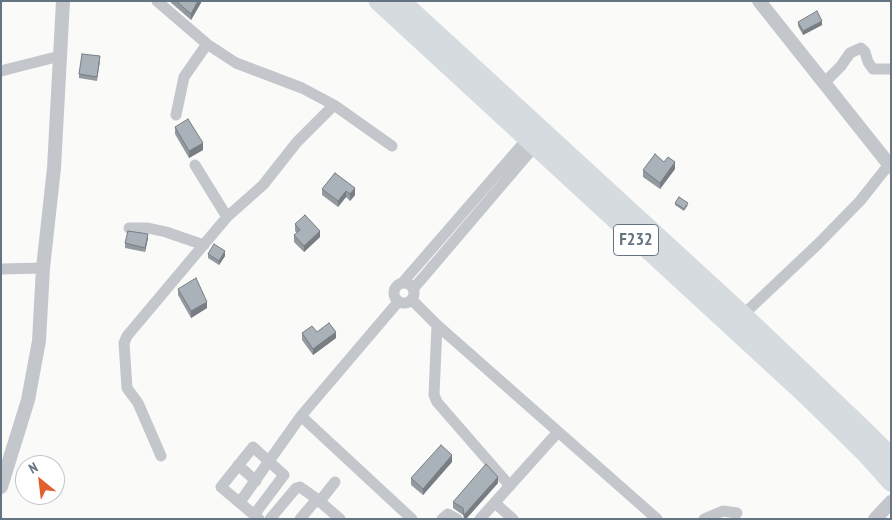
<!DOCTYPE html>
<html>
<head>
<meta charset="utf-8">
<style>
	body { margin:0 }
	#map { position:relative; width:892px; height:520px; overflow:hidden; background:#fafaf8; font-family:"PT Sans Narrow",sans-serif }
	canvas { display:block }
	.frame { position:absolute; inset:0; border:2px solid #657483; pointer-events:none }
	.north { position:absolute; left:15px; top:455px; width:50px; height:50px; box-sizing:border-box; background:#fff; border:1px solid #c1c7cd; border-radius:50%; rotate:331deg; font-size:14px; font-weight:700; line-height:20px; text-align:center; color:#657483 }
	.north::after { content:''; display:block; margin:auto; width:18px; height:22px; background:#e26030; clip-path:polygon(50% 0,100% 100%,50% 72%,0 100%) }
</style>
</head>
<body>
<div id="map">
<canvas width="892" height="520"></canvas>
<div class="frame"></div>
<div class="north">N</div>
</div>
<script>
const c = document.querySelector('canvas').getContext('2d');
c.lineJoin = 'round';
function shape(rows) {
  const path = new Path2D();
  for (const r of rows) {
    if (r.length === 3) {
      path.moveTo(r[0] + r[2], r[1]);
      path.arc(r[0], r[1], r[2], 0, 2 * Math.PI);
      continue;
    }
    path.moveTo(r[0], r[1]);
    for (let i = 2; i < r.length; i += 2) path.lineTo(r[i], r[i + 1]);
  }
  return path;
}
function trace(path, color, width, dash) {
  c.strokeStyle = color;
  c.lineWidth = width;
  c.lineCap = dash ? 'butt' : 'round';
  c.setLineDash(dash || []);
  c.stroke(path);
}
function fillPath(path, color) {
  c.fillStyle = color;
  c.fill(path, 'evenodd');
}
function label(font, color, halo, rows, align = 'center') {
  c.font = font + ' "PT Sans Narrow",sans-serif';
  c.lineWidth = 5;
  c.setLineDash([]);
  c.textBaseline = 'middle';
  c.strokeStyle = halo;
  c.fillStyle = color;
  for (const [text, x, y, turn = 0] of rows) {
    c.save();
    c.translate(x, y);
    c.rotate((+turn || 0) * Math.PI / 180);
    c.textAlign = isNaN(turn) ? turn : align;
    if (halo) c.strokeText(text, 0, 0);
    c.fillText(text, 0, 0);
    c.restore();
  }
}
trace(shape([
	[157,1,207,44,236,63,302,88,334,105,392,146],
	[1,71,60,56],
	[824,83,841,66,850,53,861,48,865,52,868,62,873,69,891,69],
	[176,115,184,77,207,44],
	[195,165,227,217],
	[129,228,148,228,166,232,204,245],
	[1,269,43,268],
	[403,282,527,139],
	[404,293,10],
	[414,288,535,146],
	[412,300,437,325,657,519],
	[743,315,818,244,860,201,891,162],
	[437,325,434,395,437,402,510,486],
	[301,416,412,519],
	[161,456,138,403,127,388,124,343,127,336,227,217,263,185,297,142,334,105],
	[238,465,256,481],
	[320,501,335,482],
	[240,502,301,416,398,302],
	[495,503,513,519],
	[254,515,284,475,253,447,221,487,259,519],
	[270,519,296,488,300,487,317,499,340,519],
	[300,519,317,499],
	[442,519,448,514,457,519],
	[480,519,558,432],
	[704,519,723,511,737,513]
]), '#c3c7cc', 11);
trace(shape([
	[759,1,891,167],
	[1,487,28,400,39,341,43,268,54,168,63,1],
	[875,519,891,502]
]), '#c3c7cc', 14);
trace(shape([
	[378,1,808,397,866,454,891,482],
	[401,1,743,315,864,430,891,457]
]), '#d6dbdf', 19);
fillPath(shape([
	[169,1,202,1,191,20],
	[798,22,822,25,803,35,798,26],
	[100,61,97,81,79,78,79,74],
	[175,127,203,150,189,158,175,134],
	[675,169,660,189,643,177,643,170],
	[335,173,355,195,350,201,346,197,338,207,322,195,322,189],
	[675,203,688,205,684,211,675,205],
	[295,224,320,237,304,252,294,242,294,235,297,233,295,231],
	[148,238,145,252,125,248,125,243],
	[208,254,225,256,219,265,208,258],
	[178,289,207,308,191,318,178,295],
	[317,332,336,338,313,355,302,340,302,333],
	[452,462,423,495,411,485,411,478],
	[498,483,466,519,464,519,463,515,453,508,453,502]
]), '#92999f');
fillPath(shape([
	[198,1,202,1,191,20,191,14],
	[822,21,822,25,803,35,803,31],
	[203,143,203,150,189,158,189,151],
	[675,162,675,169,660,189,660,183],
	[355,188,355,195,350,201,350,194],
	[346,191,346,197,338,207,338,201],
	[320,231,320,237,304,252,304,246],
	[148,234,148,238,145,252,145,248],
	[225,251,225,256,219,265,219,261],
	[207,302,207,308,191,318,191,311],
	[336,332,336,338,313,355,313,349],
	[452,455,452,462,423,495,423,489],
	[498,477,498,483,466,519,464,519,464,515]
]), '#777d82');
const building = shape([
	[176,1,198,1,191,14,176,1],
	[817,11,822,21,803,31,798,22,817,11],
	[82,54,100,56,97,77,79,74,82,54],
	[188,119,203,143,189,151,175,127,188,119],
	[655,154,664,162,668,157,675,162,660,183,643,170,655,154],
	[335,173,355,188,350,194,346,191,338,201,322,189,335,173],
	[679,197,688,203,684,209,675,203,679,197],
	[305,215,320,231,304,246,294,235,300,230,295,224,305,215],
	[128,231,148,234,145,248,125,243,128,231],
	[214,244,225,251,219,261,208,254,214,244],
	[196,278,207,302,191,311,178,289,196,278],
	[329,323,336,332,313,349,302,333,312,326,317,332,329,323],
	[441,445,452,455,423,489,411,478,441,445],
	[486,464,498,477,464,515,463,508,453,502,486,464]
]);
fillPath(building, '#aab2b9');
trace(building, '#777d82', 1);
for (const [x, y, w] of [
	[636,240,45]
]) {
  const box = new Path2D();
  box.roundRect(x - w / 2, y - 15.5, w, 31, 4);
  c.fillStyle = '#fff';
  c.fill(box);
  trace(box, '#657483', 1);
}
label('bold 18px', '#657483', null, [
	["F232",636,240]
]);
</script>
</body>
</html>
